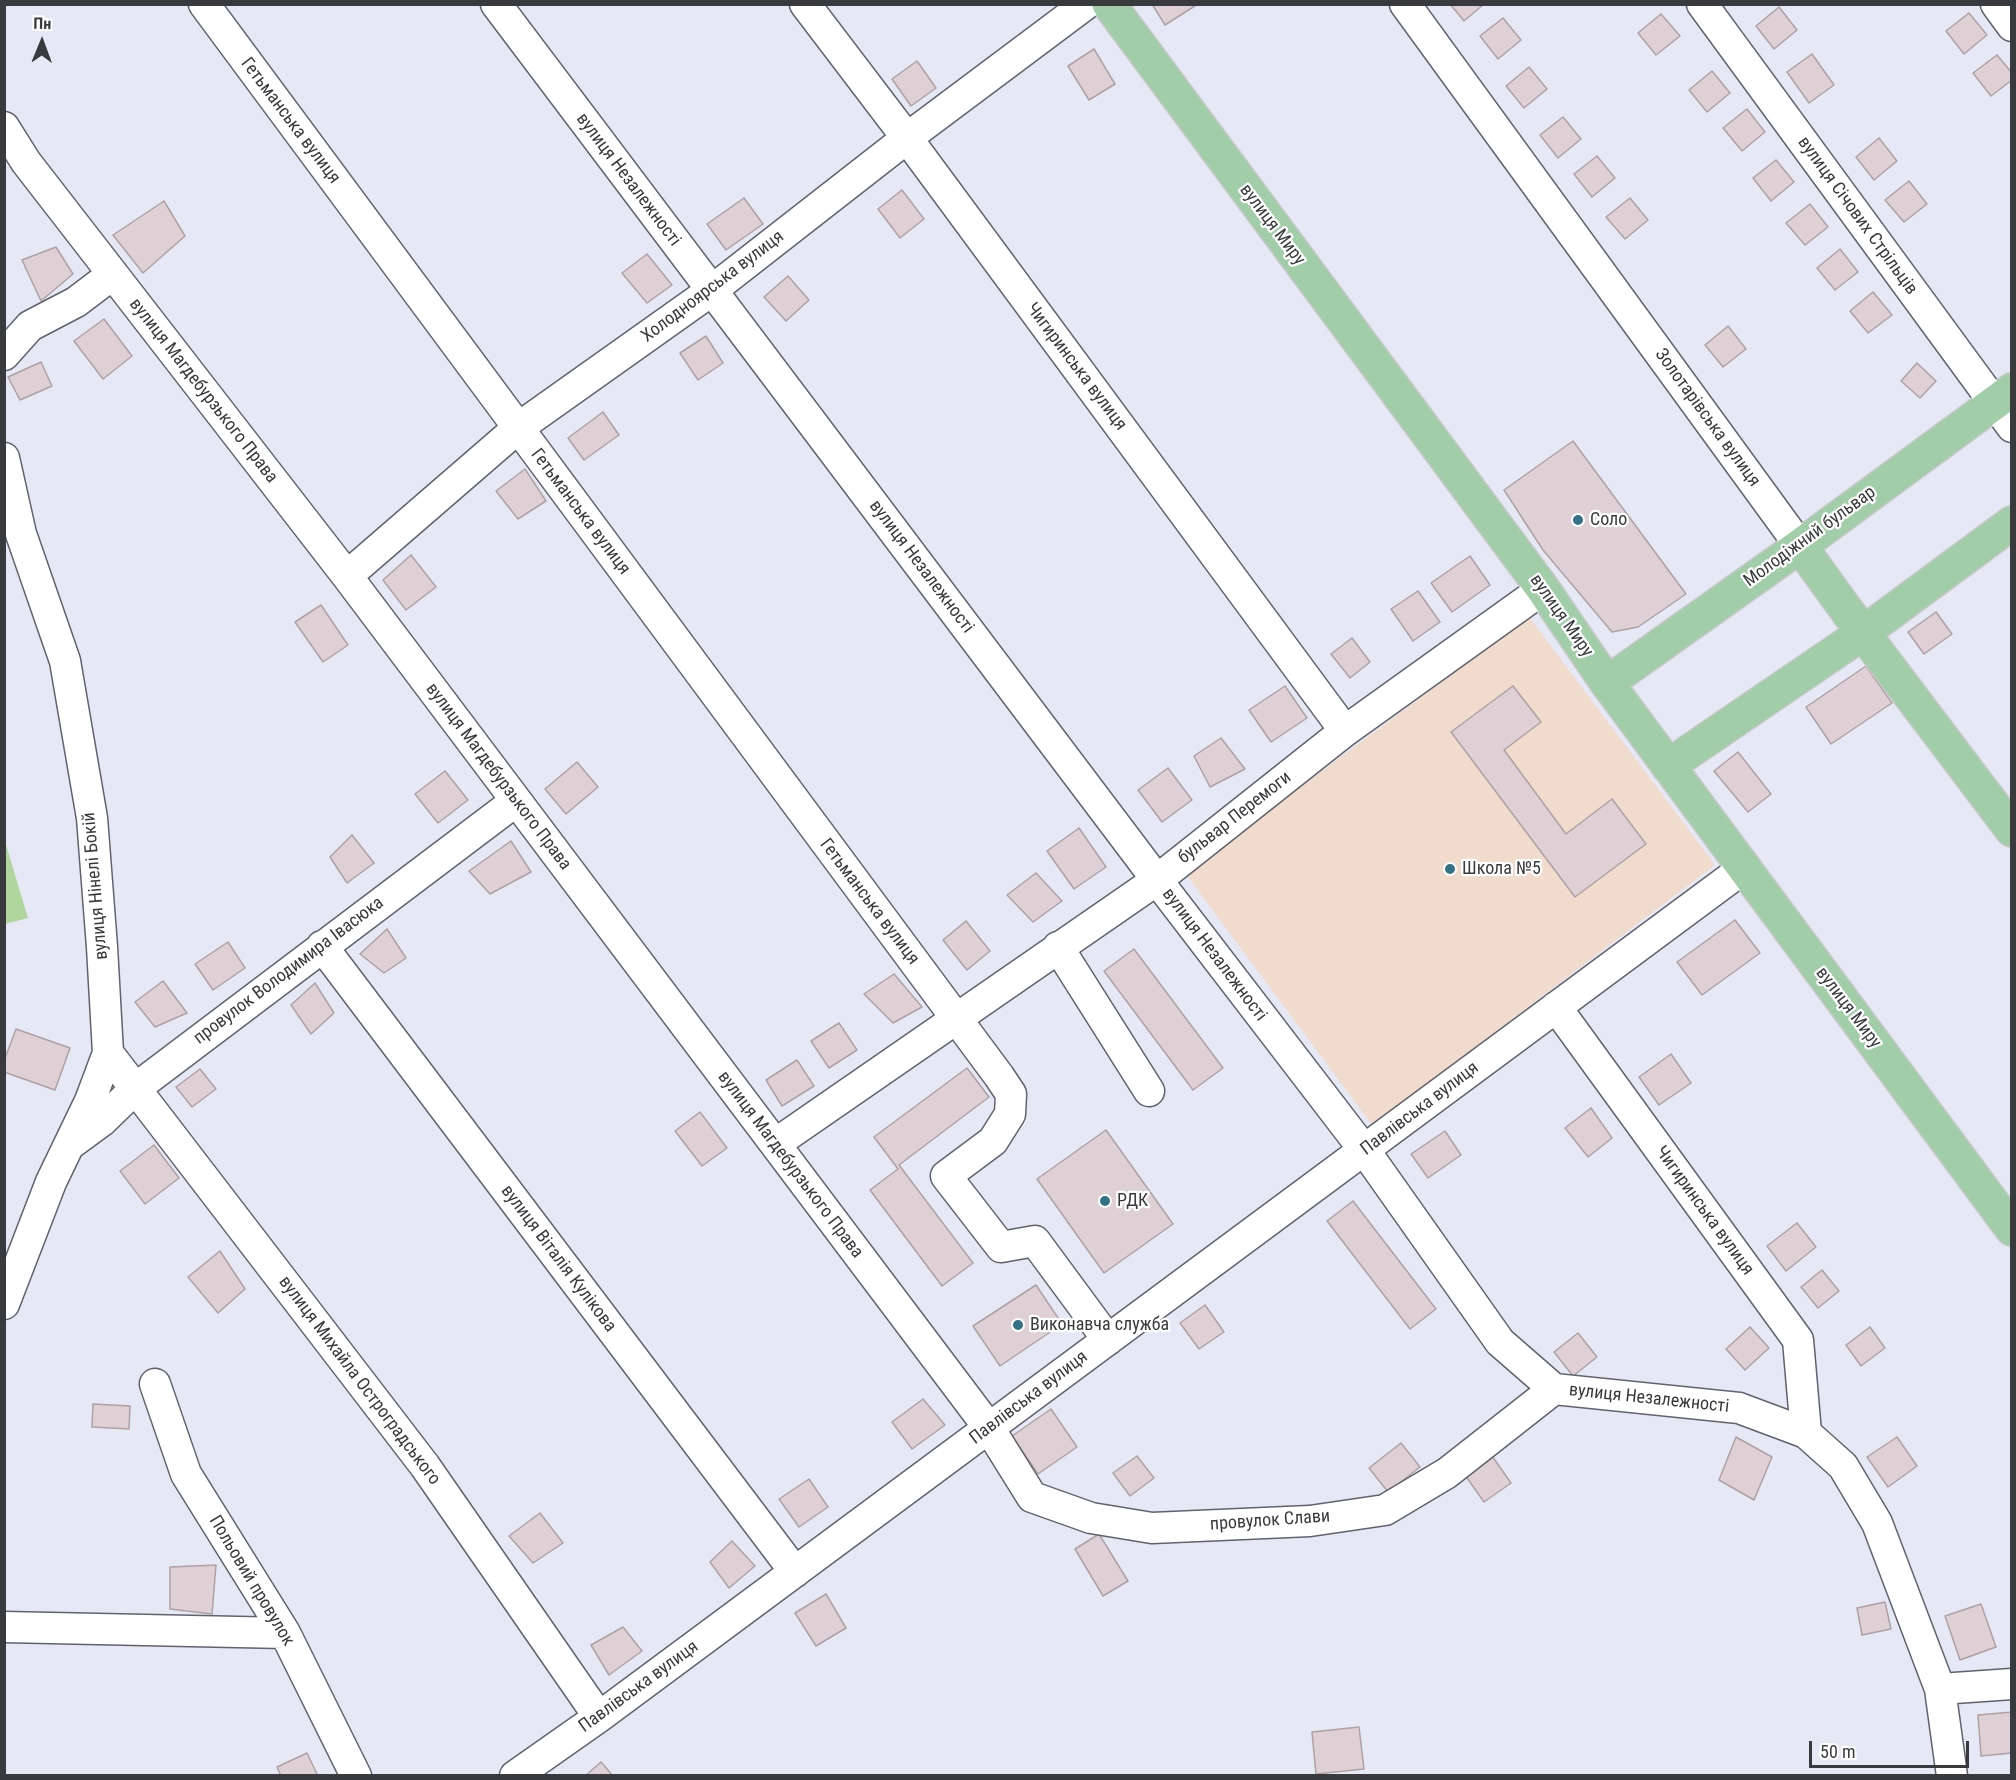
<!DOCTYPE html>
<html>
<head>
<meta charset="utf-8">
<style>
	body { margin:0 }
	#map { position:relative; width:2016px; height:1780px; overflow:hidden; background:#e6e9f5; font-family:"Roboto Condensed",sans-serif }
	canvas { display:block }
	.frame { position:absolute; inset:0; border:6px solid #393a3e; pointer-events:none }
	.north { position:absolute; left:12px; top:12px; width:60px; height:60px; -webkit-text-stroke:4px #fff; paint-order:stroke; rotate:1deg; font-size:16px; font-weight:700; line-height:24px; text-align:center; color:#393a3e }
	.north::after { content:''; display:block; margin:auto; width:21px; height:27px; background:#393a3e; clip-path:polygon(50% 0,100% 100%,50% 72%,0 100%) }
	.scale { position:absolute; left:1809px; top:1741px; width:160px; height:27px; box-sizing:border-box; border:3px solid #393a3e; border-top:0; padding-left:8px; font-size:18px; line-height:21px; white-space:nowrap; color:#393a3e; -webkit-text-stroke:4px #fff; paint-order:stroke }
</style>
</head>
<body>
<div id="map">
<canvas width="2016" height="1780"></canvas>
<div class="frame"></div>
<div class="north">Пн</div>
<div class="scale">50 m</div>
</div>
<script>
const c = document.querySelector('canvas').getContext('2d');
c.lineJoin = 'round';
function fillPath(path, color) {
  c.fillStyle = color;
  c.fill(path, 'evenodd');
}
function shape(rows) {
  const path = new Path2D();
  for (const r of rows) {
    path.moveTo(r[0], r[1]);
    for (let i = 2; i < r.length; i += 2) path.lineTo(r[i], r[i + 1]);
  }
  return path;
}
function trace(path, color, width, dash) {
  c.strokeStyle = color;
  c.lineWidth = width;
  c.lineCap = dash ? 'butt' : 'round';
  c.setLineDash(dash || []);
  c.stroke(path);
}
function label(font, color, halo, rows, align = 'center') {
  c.font = font + ' "Roboto Condensed",sans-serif';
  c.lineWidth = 4.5;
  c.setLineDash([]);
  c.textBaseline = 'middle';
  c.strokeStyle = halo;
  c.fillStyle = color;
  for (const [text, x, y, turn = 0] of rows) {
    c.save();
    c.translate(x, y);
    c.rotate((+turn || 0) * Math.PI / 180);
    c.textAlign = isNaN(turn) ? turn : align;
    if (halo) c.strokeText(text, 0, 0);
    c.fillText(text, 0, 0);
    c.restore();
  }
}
fillPath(shape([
	[1529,617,1715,865,1372,1125,1185,873]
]), '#f0dbcd');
fillPath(shape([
	[4,838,28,918,5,924,4,924]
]), '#b0d69d');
const building = shape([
	[1152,4,1198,4,1165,25,1152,4],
	[1450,4,1484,4,1464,21,1450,4],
	[1779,7,1797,30,1774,49,1756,26,1779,7],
	[1969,13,1987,35,1964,54,1946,31,1969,13],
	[1661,14,1680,36,1656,55,1638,33,1661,14],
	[1503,18,1521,40,1498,59,1480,36,1503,18],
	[1094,49,1115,84,1089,100,1068,66,1094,49],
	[1812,54,1834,85,1809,103,1787,72,1812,54],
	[1997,55,2012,73,2012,80,1991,96,1973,73,1997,55],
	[917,61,936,88,911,106,892,79,917,61],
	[1529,67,1547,89,1524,108,1506,86,1529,67],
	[1712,71,1730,93,1707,112,1689,90,1712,71],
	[1747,109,1765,132,1742,151,1723,128,1747,109],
	[1563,117,1581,139,1558,158,1540,135,1563,117],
	[1879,138,1897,161,1874,180,1856,157,1879,138],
	[1597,156,1615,178,1592,197,1574,174,1597,156],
	[1776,160,1794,182,1771,201,1753,178,1776,160],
	[1909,181,1927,204,1904,222,1885,200,1909,181],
	[902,190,924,219,900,238,878,209,902,190],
	[744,198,763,224,726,250,707,224,744,198],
	[1630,198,1648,220,1625,239,1606,217,1630,198],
	[164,201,185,236,143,273,113,235,164,201],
	[1810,204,1828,227,1805,245,1786,223,1810,204],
	[56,247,73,274,41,301,22,260,56,247],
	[1840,249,1858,272,1835,290,1817,268,1840,249],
	[647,254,672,285,647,303,622,273,647,254],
	[788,276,809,300,786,321,764,297,788,276],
	[1873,292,1892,315,1868,333,1850,311,1873,292],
	[104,319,132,356,103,379,74,341,104,319],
	[1728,326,1746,349,1723,367,1705,345,1728,326],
	[706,336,723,363,698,380,680,353,706,336],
	[41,362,52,386,20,400,8,377,41,362],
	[1917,363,1936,381,1920,398,1901,381,1917,363],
	[603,412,619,435,584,460,568,438,603,412],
	[1573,441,1686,594,1638,627,1612,632,1543,550,1504,490,1573,441],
	[525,469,546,501,518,519,496,491,525,469],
	[411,555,436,587,406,610,383,580,411,555],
	[1470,556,1490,585,1452,612,1431,583,1470,556],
	[1418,591,1440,622,1413,641,1391,609,1418,591],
	[321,605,348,645,323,662,295,622,321,605],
	[1936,612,1952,634,1924,654,1908,632,1936,612],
	[1352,638,1370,662,1350,678,1331,654,1352,638],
	[1866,666,1892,703,1831,744,1806,707,1866,666],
	[1285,686,1307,718,1271,742,1249,710,1285,686],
	[1513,686,1541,722,1504,750,1566,834,1612,799,1646,844,1575,897,1451,732,1513,686],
	[1221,738,1245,769,1210,787,1194,756,1221,738],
	[1738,752,1771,794,1748,812,1714,771,1738,752],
	[577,762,598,787,566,814,545,789,577,762],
	[1168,768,1192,800,1162,822,1138,790,1168,768],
	[445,771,468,800,438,823,415,794,445,771],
	[1079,828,1106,867,1074,889,1047,851,1079,828],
	[352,835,374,863,347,883,330,857,352,835],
	[511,841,531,872,490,894,469,871,511,841],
	[1036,873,1062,901,1033,922,1007,895,1036,873],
	[1735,920,1760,953,1702,995,1677,962,1735,920],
	[966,921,990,951,967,970,943,940,966,921],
	[387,929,406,958,384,973,360,954,387,929],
	[228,942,245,968,213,990,195,964,228,942],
	[1134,949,1223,1068,1193,1090,1104,971,1134,949],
	[894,974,922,1007,893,1023,864,994,894,974],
	[163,981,187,1013,155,1027,135,1002,163,981],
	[315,983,334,1013,311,1034,291,1005,315,983],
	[839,1023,857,1050,829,1068,811,1041,839,1023],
	[16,1029,70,1048,55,1090,4,1072,4,1061,16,1029],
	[1671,1054,1691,1083,1659,1105,1639,1077,1671,1054],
	[797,1060,814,1086,782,1106,766,1080,797,1060],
	[967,1068,989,1097,899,1165,973,1263,942,1286,870,1190,898,1169,874,1137,967,1068],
	[200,1069,216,1089,192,1107,176,1087,200,1069],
	[1591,1108,1612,1138,1588,1157,1565,1128,1591,1108],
	[700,1112,727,1148,702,1166,675,1131,700,1112],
	[1106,1130,1173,1224,1104,1273,1037,1179,1106,1130],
	[1445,1131,1461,1155,1428,1178,1411,1154,1445,1131],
	[154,1145,179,1178,145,1204,120,1171,154,1145],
	[1353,1201,1436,1309,1410,1329,1327,1221,1353,1201],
	[1797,1223,1816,1247,1786,1271,1767,1246,1797,1223],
	[220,1251,245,1289,218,1313,188,1277,220,1251],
	[1822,1270,1839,1291,1818,1308,1801,1287,1822,1270],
	[1036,1285,1062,1324,1000,1366,973,1326,1036,1285],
	[1205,1305,1224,1332,1199,1349,1180,1323,1205,1305],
	[1750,1327,1769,1348,1745,1370,1726,1349,1750,1327],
	[1870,1327,1885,1348,1861,1366,1846,1345,1870,1327],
	[1578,1333,1597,1357,1573,1376,1554,1352,1578,1333],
	[923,1399,945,1425,912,1449,892,1422,923,1399],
	[93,1404,130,1406,129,1429,92,1427,93,1404],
	[1051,1409,1077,1447,1038,1474,1012,1436,1051,1409],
	[1736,1437,1772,1457,1754,1500,1719,1480,1736,1437],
	[1897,1437,1917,1466,1888,1487,1867,1457,1897,1437],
	[1401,1443,1420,1467,1388,1492,1369,1468,1401,1443],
	[1137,1456,1154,1478,1130,1496,1113,1473,1137,1456],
	[1492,1456,1511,1483,1484,1502,1465,1475,1492,1456],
	[809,1479,828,1507,799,1527,779,1499,809,1479],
	[540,1513,563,1543,533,1563,509,1536,540,1513],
	[1099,1534,1128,1581,1103,1596,1075,1549,1099,1534],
	[732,1541,755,1566,729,1588,710,1562,732,1541],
	[216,1565,212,1614,170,1609,170,1567,216,1565],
	[826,1594,846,1628,816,1646,795,1613,826,1594],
	[1885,1602,1891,1629,1862,1635,1857,1608,1885,1602],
	[1981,1604,1996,1647,1960,1660,1945,1616,1981,1604],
	[623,1627,642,1651,609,1675,591,1645,623,1627],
	[2012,1712,2012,1753,1981,1756,1978,1715,2012,1712],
	[1359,1727,1364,1769,1316,1774,1312,1732,1359,1727],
	[307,1753,318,1776,281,1776,277,1767,307,1753],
	[601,1762,613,1776,585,1776,601,1762]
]);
fillPath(building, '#ded0d4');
trace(building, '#aea1a4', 1.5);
const minor = shape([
	[204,4,999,1076,1011,1094,1010,1114,993,1141,946,1176,1001,1247,1035,1241,1108,1340],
	[496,4,1157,880,1365,1151,1500,1342,1554,1389,1739,1408,1806,1433,1843,1466,1877,1523,1940,1689,1952,1776],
	[805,4,907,138,1345,731],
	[1405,4,1800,546],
	[1702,4,2012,427],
	[1996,4,2012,26],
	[4,127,26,162,347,576,989,1428,1032,1497,1091,1518,1152,1528,1310,1521,1385,1510,1447,1473,1554,1389],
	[4,355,30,326,76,302,113,274],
	[4,458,21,534,65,661,92,818,102,947,108,1053,90,1101,51,1182,4,1304],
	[347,576,518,428,711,291,907,138,1086,4],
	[322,946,795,1572],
	[1058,947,1149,1091],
	[1556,1007,1798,1340,1806,1433],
	[108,1053,425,1466,599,1717],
	[72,1143,102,1121,136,1088,516,801],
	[775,1144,1157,880,1345,731,1543,589],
	[155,1384,186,1474,285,1633,356,1776],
	[4,1627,285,1633],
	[1940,1689,2012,1684],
	[515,1776,599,1717,1744,868]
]);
const major = shape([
	[1109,4,1543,589,1607,683,2012,1229],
	[1800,546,1863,633,2012,830],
	[1607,683,1800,546,2012,390],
	[1668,766,1863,633,2012,523]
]);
trace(minor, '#60636d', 33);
trace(major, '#c8c8c9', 36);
trace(minor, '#fff', 30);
trace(major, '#a1cea9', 33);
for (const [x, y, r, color] of [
	[1578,520,6,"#327286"],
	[1450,869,6,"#327286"],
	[1105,1201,6,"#327286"],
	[1018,1325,6,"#327286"]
]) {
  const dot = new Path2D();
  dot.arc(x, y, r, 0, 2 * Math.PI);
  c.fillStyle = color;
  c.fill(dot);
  trace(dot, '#fff', 2);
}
label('18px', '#393a3e', '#fff', [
	["Гетьманська вулиця",290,121,53],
	["вулиця Незалежності",628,180,53],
	["вулиця Січових Стрільців",1857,216,54],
	["вулиця Миру",1272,225,53],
	["Холодноярська вулиця",713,287,-37],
	["Чигиринська вулиця",1076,367,53],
	["вулиця Магдебурзького Права",203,391,52],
	["Золотарівська вулиця",1707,418,54],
	["Гетьманська вулиця",580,512,53],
	["Молодіжний бульвар",1810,537,-36],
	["вулиця Незалежності",921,567,53],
	["вулиця Миру",1561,616,55],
	["вулиця Магдебурзького Права",498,777,53],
	["бульвар Перемоги",1235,818,-38],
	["вулиця Нінелі Бокій",96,886,-95],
	["Гетьманська вулиця",869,902,53],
	["вулиця Незалежності",1214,955,53],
	["провулок Володимира Івасюка",289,971,-37],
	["вулиця Миру",1848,1008,53],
	["Павлівська вулиця",1420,1109,-37],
	["вулиця Магдебурзького Права",790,1165,53],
	["Чигиринська вулиця",1704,1211,54],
	["вулиця Віталія Кулікова",558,1259,53],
	["вулиця Михайла Остроградського",359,1381,53],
	["Павлівська вулиця",1029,1398,-37],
	["вулиця Незалежності",1649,1399,6],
	["провулок Слави",1270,1521,-4],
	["Польовий провулок",251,1581,59],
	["Павлівська вулиця",639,1687,-36]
]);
label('18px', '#393a3e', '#fff', [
	["Соло",1590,520],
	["Школа №5",1462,869],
	["РДК",1117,1201],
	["Виконавча служба",1030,1325]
], 'left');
</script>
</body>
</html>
